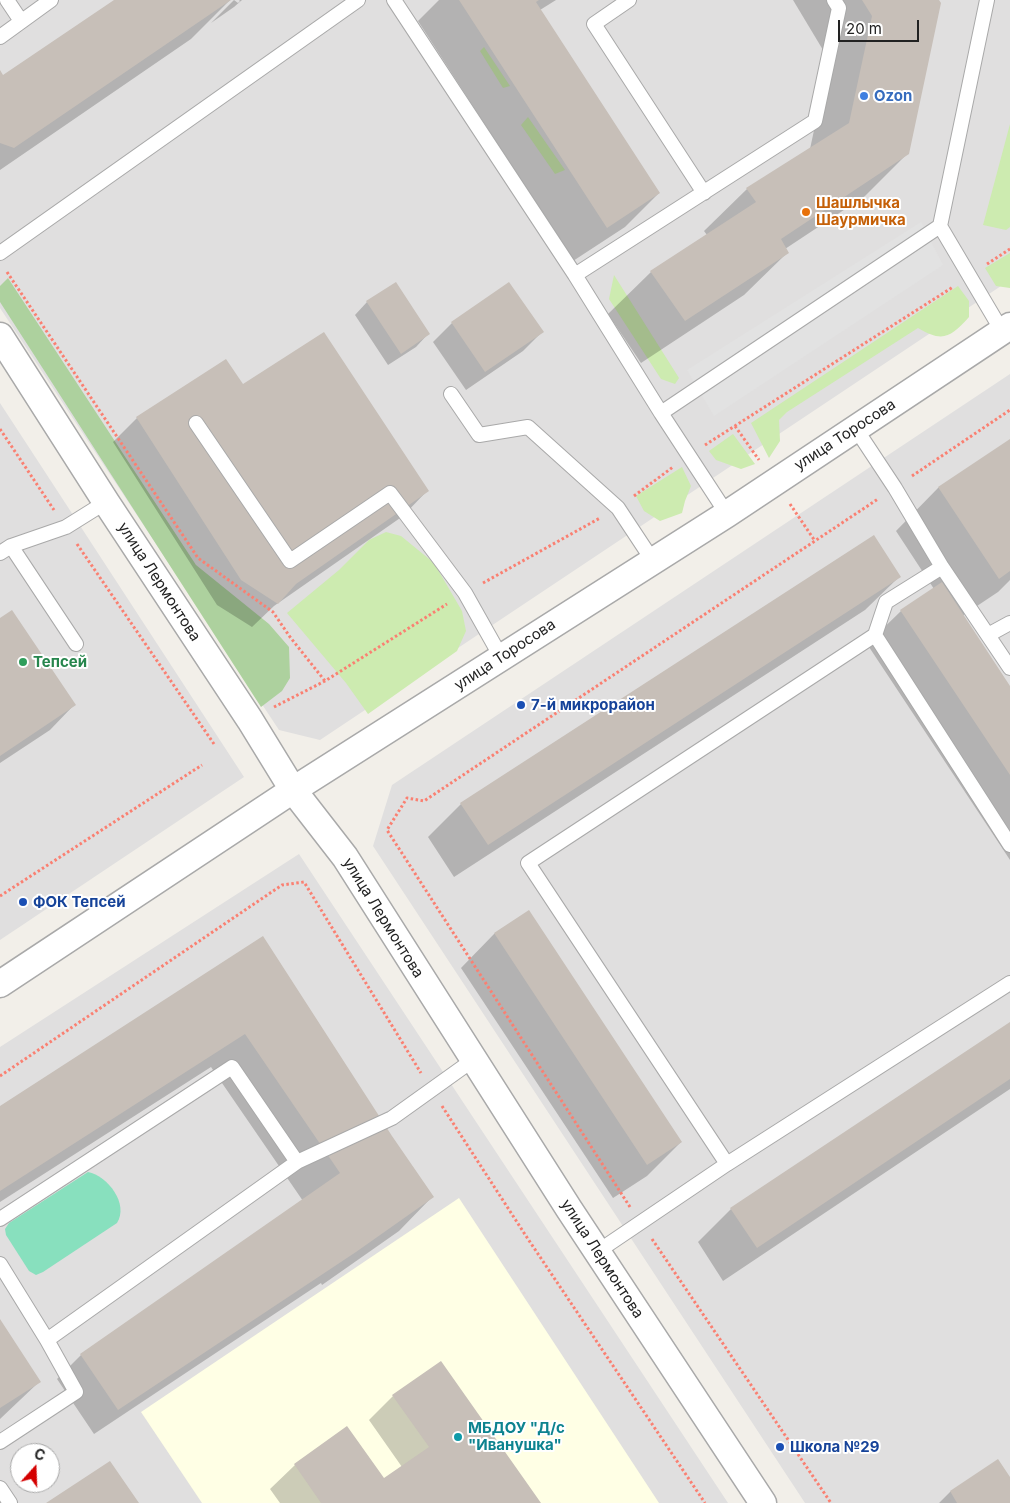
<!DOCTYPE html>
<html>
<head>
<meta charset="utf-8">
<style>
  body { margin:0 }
  #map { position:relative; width:1010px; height:1503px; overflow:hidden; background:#f2efe9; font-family:Inter,sans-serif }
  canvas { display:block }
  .north { position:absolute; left:10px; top:1443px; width:50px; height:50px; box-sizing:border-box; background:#fff; border:1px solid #a7a7a7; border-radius:50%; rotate:20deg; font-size:14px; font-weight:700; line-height:20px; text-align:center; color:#222 }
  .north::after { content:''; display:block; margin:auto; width:18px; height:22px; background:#d40000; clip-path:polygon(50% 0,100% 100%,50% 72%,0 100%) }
  .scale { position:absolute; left:838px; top:20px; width:81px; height:22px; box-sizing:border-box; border:2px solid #222; border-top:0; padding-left:6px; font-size:15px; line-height:18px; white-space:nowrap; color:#222; -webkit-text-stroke:4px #fff; paint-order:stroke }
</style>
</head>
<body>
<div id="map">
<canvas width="1010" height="1503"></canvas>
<div class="north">С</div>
<div class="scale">20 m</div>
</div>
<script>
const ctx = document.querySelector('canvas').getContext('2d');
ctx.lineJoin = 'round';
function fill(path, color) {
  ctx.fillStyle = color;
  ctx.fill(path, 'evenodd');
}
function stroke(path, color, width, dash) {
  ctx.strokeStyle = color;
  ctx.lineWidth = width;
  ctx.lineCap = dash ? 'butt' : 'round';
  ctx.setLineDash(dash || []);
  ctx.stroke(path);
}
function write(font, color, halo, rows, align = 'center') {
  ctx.font = font + ' Inter,sans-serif';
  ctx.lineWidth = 4;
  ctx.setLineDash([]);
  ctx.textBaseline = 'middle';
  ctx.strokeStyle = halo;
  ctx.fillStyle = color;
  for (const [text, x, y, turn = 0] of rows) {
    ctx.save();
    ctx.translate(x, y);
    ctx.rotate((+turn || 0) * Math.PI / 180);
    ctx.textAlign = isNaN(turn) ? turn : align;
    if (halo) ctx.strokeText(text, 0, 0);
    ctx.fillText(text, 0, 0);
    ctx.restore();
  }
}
fill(new Path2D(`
  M0 0H1010V280L320 740 279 730 0 308Z
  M1010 374V1503H805L373 846 392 785Z
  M0 403 244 777 0 940Z
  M299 854 728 1503H0V1047ZM20 1453H50V1483H20Z`), '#e0dfdf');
fill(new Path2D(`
  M459 1198 659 1503H202L141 1412Z`), '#ffffe5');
fill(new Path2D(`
  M484 47 510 86 503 88 480 51Z
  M528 117 565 170 555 174 521 125Z
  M1010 124V227L1006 230 983 225Z
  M1010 253V288L996 286 985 268Z
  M614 275 679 378 675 384 661 379 609 299Z
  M958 286 969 301V317C951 337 943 343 918 328L787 412 779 420 780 441 769 458 751 423Z
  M733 434 755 464 741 469 716 460 709 451Z
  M682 467 691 486 685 501 682 513 660 521 644 511 636 496Z
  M386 532 401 536 434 563 462 611 466 631 457 651 368 714 346 683 287 613 339 570 369 540Z`), '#cdebb0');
fill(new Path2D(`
  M8 278 196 565 269 624 289 647 290 678 282 691 261 707 0 302V286Z`), '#add19e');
fill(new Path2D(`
  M88 1172C108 1176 129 1204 117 1223L43 1272 36 1275 29 1271 6 1235 5 1229 9 1223Z`), '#88e0be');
fill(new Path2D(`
  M921 222 943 265 714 416 687 370Z`), '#e2e2e2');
fill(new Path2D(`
  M116 0H230L191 39 0 170V72L3 77Z
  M234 0 238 3 240 1 239 0H242L234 7 211 23Z
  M439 0H556L540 10 659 193 625 227 573 261 418 21Z
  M793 0H938L908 153 865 196 785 249 787 253 744 295 641 363 608 314 651 272 707 235 704 231 747 189 810 149 829 60Z
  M367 302 428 334 416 347 388 365 355 315Z
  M452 323 542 332 523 351 466 390 433 342Z
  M243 385 427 491 403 516 274 606 252 627 217 605 113 442 137 418Z
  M1010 441V580L998 592 962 616 1010 688V860L867 644 901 611 934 589 896 531 938 488Z
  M899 577 865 610 454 877 428 837 461 804Z
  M0 619 74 705 50 730 0 763Z
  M528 912 681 1142 647 1176 613 1198 461 968 494 934Z
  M263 938 390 1137 432 1197 399 1231 322 1285 321 1283 94 1434 57 1379 81 1355 303 1201 211 1067 0 1202V1107Z
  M1010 1023V1089L723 1281 698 1242 731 1209Z
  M0 1321 39 1382 0 1419Z
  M393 1396 540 1503H280L270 1489 295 1465 384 1480 402 1467 369 1420Z
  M998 1461 1010 1479V1503H939L950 1492Z`), '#0003');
fill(new Path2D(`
  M114 0H231L14 148 0 143V70L3 75Z
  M459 0H539L536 2 660 193 607 228Z
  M862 0H939L941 3 909 154 781 239 789 253 685 321 650 271 756 202 746 188 849 123 872 16Z
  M396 282 430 334 401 354 366 301Z
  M509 282 544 332 485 372 451 322Z
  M324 332 429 491 296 584 278 604 241 580 136 417 226 359 243 384Z
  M1010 439V571L999 579 938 487Z
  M874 535 901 577 488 845 460 803Z
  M942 582 1010 686V775L900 610Z
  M12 610 76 705 0 756V618Z
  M529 910 682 1142 647 1165 494 933Z
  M263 936 392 1136 434 1197 356 1252 118 1410 80 1354 340 1173 245 1034 0 1191V1106Z
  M1010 1022V1079L757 1248 730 1208Z
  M0 1319 41 1382 0 1408Z
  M441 1361 541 1503H321L294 1464 347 1426 384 1478 429 1447 392 1395Z
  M998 1459 1010 1477V1503H957L950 1491Z
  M110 1461 139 1503H46Z`), '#c7bfb8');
const lane = new Path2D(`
  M7 0 21 21
  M394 0 575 275 815 121 839 8 834 0
  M629 0 594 24 704 193
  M987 0 940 226 1002 331
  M0 37 51 0
  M0 253 358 0
  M575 275 661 413 940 226
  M451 394 479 435 528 427 618 508 653 561
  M661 413 727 514
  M196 423 290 561 390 493 465 593 501 657
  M856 429 895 488 942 567 1010 668
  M11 546 76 644
  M0 553 11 546 66 527 106 502
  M875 635 886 602 942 567
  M988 635 1010 623
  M727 1164 528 863 875 635 1010 845
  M0 1219 232 1067 297 1162
  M597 1252 727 1164 1010 983
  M0 1264 47 1340
  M0 1442 76 1392 47 1340 297 1162 392 1118 473 1060
  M0 1488 10 1503`);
const street = new Path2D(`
  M0 336 106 502 250 720 293 790 345 857 569 1209 763 1503
  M0 984 293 790 727 514 1010 326`);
stroke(lane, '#a9a9a9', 16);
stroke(street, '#a9a9a9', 29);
stroke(new Path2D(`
  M987 264 1010 249
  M7 272 198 558 273 612 290 637 325 681
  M735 426 759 460
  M0 429 54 510
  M705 445 953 287
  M912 476 1010 410
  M634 496 673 467
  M790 504 815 541
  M77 544 214 744
  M483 583 600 518
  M274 707 325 681 447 604
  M0 896 202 765
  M0 1076 282 885 304 882 421 1073
  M442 1106 526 1236 705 1503
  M630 1207 387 830 407 798 424 801 878 499
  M652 1239 831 1503`), '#fa8072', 3, [2.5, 2.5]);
stroke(lane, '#fff', 14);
stroke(street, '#fff', 26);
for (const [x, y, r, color] of [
  [864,96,5,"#3f7fe0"],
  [806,212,5,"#e8710a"],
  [23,662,5,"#2e9e5b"],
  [521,705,5,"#1a4fb4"],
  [23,902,5,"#1a4fb4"],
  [458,1437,5,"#0f9aa8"],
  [780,1447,5,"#1a4fb4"]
]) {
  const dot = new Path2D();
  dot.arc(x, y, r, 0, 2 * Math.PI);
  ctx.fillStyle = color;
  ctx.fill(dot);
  stroke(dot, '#fff', 2);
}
write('bold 15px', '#366cbe', '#fff', [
  ["Ozon",874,96]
], 'left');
write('bold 15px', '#c56008', '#fff', [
  ["Шашлычка",816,203],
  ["Шаурмичка",816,220]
], 'left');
write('15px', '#222', '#fff', [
  ["улица Торосова",845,435,-33],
  ["улица Лермонтова",159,582,57],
  ["улица Торосова",505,655,-33],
  ["улица Лермонтова",383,918,58],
  ["улица Лермонтова",602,1259,57]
]);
write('bold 15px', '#27864d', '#fff', [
  ["Тепсей",33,662]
], 'left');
write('bold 15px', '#164399', '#fff', [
  ["7-й микрорайон",531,705],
  ["ФОК Тепсей",33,902],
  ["Школа №29",790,1447]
], 'left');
write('bold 15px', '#0d838f', '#fff', [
  ["МБДОУ \"Д/с",468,1428],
  ["\"Иванушка\"",468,1445]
], 'left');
</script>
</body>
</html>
